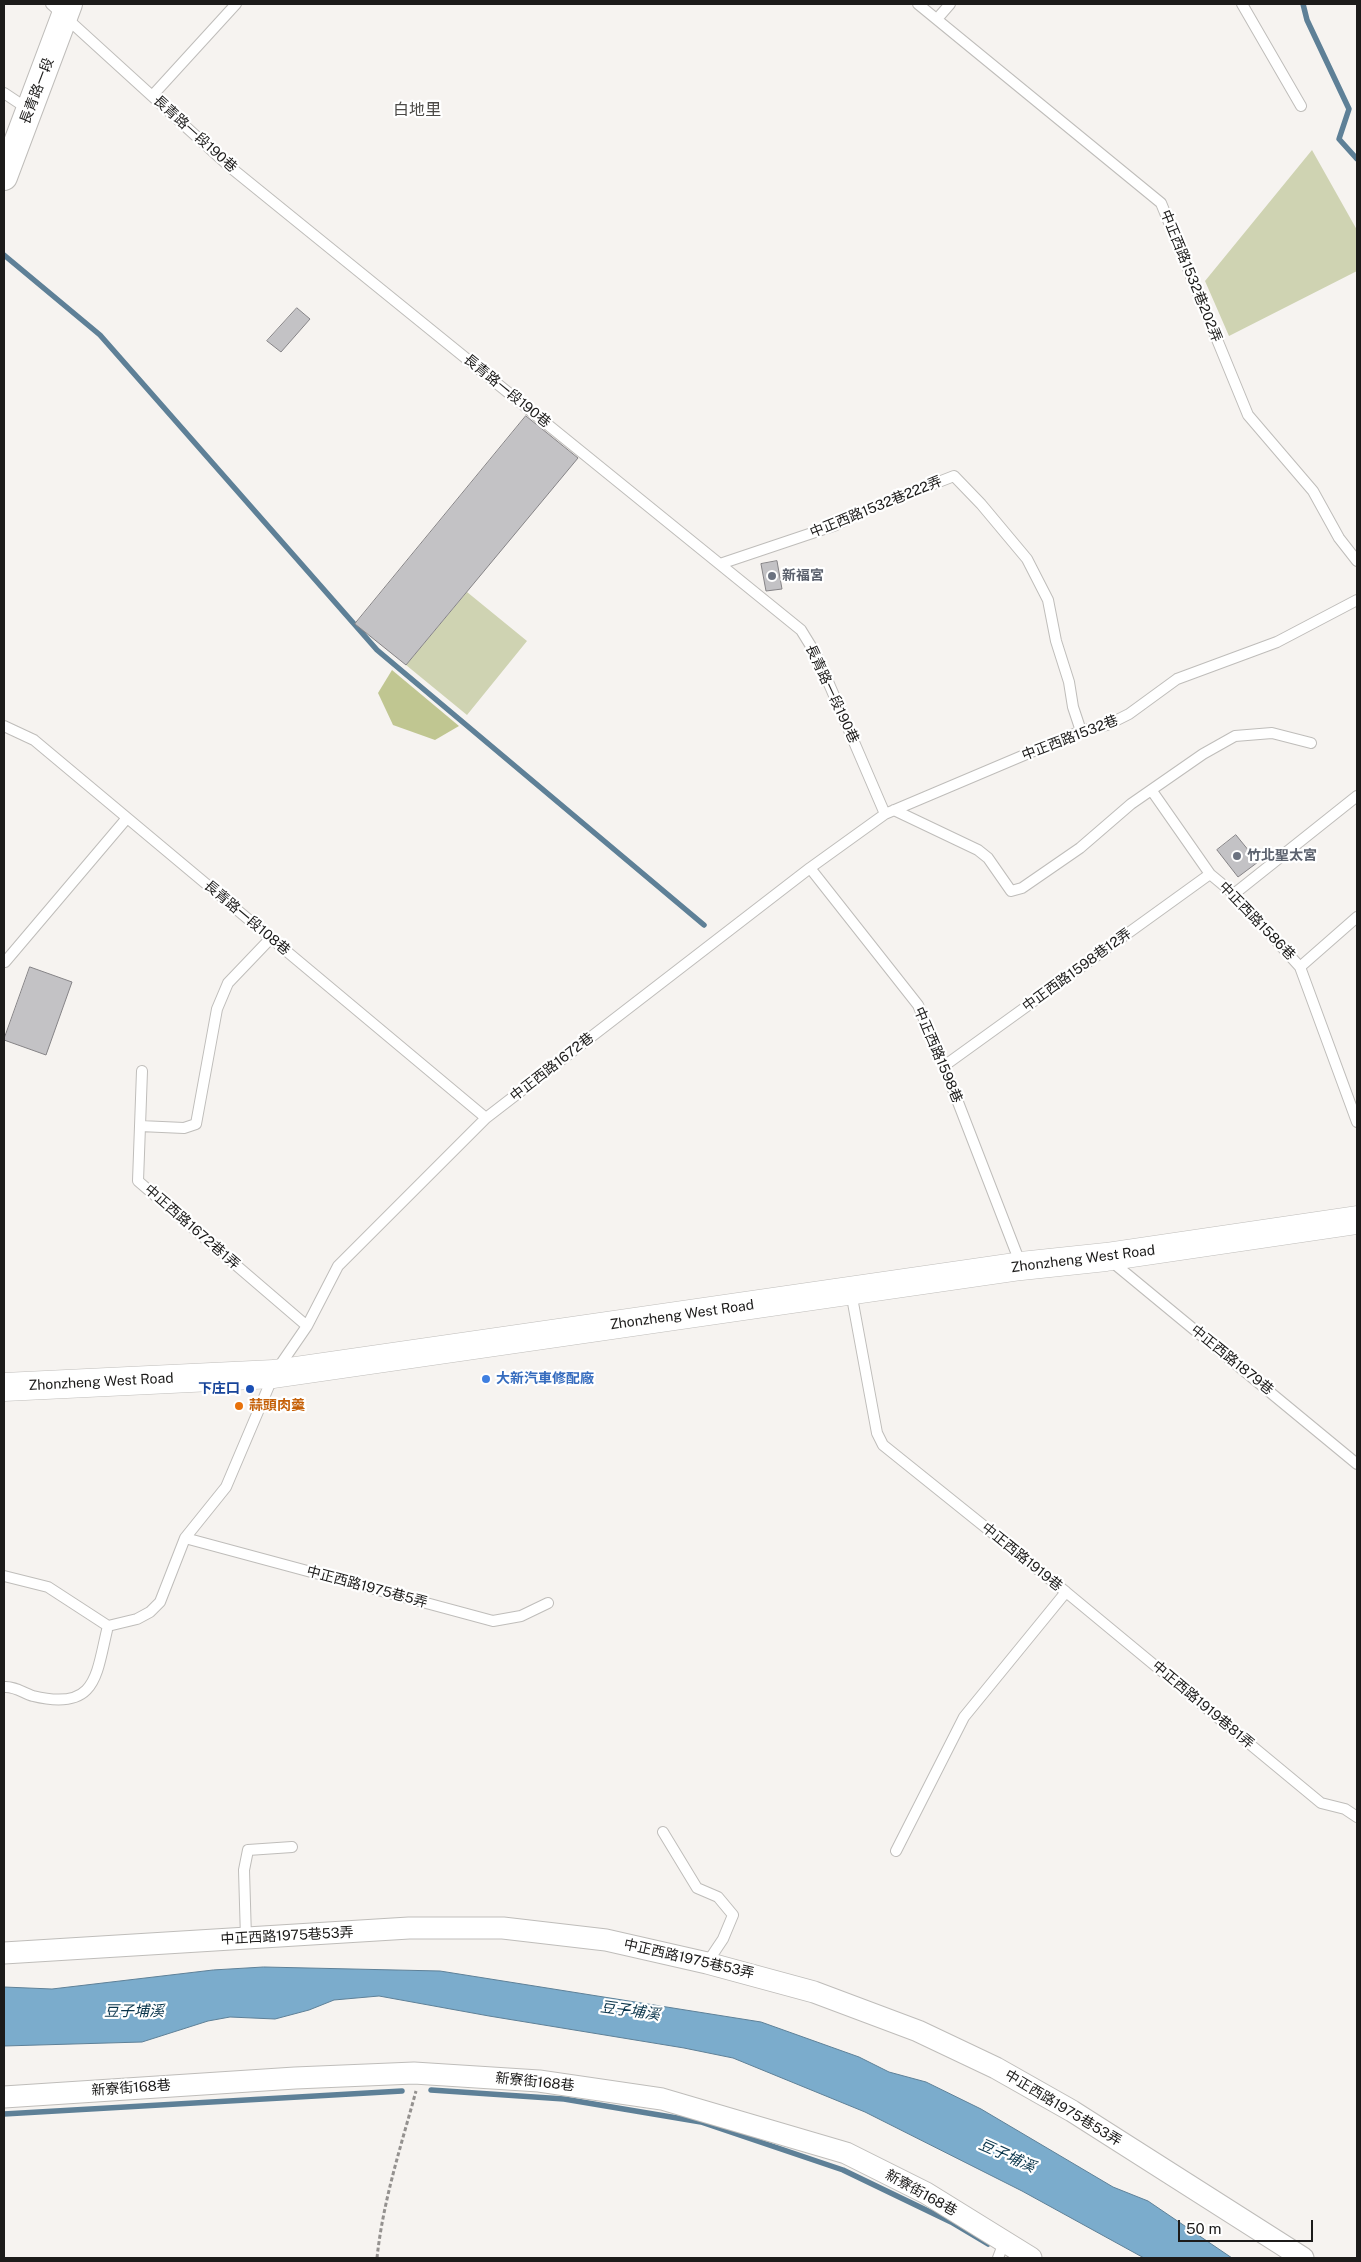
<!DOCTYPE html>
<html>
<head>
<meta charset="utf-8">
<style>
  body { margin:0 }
  #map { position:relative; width:1361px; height:2262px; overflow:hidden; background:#f6f3f0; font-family:"Public Sans",sans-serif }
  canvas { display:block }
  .frame { position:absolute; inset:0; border:5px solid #1c1b1a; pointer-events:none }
  .scale { position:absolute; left:1178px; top:2220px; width:135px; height:22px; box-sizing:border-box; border:2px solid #1c1b1a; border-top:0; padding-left:6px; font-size:15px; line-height:18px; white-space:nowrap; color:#1c1b1a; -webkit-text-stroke:4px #fff; paint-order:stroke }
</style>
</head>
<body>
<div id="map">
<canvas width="1361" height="2262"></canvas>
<div class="frame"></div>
<div class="scale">50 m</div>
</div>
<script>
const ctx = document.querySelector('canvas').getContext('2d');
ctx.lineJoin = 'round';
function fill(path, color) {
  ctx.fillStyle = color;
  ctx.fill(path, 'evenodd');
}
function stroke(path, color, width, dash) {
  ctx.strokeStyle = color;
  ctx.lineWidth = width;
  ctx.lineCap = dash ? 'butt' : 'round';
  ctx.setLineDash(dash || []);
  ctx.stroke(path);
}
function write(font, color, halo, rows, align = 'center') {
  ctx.font = font + ' "Public Sans","Noto Sans TC",sans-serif';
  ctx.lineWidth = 4.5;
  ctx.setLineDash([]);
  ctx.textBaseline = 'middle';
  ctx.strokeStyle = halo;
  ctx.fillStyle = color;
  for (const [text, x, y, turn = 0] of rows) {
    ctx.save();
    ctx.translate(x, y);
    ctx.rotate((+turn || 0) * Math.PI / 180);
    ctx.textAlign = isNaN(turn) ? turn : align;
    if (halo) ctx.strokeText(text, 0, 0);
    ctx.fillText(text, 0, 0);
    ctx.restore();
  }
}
fill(new Path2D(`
  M1312 150 1357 230V271L1229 336 1205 281Z
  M467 592 527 641 467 715 406 665Z`), '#cfd3b2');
fill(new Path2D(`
  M392 670 459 726 435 740 393 725 378 693Z`), '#c0c691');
const water = new Path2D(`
  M264 1967 440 1971 761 2022 859 2057 889 2072 926 2082 981 2109 1113 2187 1148 2201 1232 2258H1144L1022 2191 865 2112 733 2058 684 2048 489 2016 379 1996 334 2000 309 2010 275 2019 230 2017 208 2021 142 2042 4 2046V1987L52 1989 213 1970Z`);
fill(water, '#7baccc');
stroke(water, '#5e8097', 1);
stroke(new Path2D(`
  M1303 4 1307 20 1349 109 1339 139 1357 159
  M4 255 100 335 377 650 704 925
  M431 2090 564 2099 701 2122 843 2170 951 2222 988 2244
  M4 2114 402 2091`), '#5e8097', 5.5);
const building = new Path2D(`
  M297 308 310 319 281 352 267 341Z
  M526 416 578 458 406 665 355 624Z
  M777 561 782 589 766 591 761 564Z
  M1236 835 1258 862 1238 877 1217 850Z
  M30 967 72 982 46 1055 4 1040Z`);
fill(building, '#c3c2c5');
stroke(building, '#858386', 1);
const service = new Path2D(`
  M51 4 230 167 801 630 817 656 885 814
  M918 4 1161 203 1248 415 1313 491 1339 538 1357 561
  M1242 4 1301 106
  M937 19 950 4
  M4 93 28 109
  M152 96 236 4
  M720 564 836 525 859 513 954 476 981 504 1027 559 1048 600 1056 641 1069 682 1073 707 1081 731
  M4 726 34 740 486 1118
  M1152 791 1210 874 1234 894 1300 967 1357 1122
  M894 810 978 850 988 858 1011 891 1022 888 1080 848 1131 804 1203 754 1235 736 1272 733 1311 743
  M810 868 918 1005 944 1066 1021 1265
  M1234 894 1357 796
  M5 962 127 818
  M1300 967 1357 917
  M944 1066 1210 874
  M142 1071 138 1181 307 1326
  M140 1126 184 1128 196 1124 217 1009 228 983 271 938
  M1111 1261 1357 1464
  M851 1292 877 1433 883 1445 1066 1592 964 1717 896 1851
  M185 1538 493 1621 521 1616 548 1603
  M4 1576 48 1587 108 1626
  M1066 1592 1321 1803 1345 1809 1357 1817
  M108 1626 137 1619 150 1612 160 1602 185 1538 226 1487 274 1374 307 1326 338 1266 486 1118 810 868 885 814 1081 731 1107 725 1129 714 1177 679 1277 642 1357 600
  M4 1687C15 1686 23 1693 33 1696 98 1712 96 1674 108 1626
  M663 1832 697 1888 718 1897 733 1915 723 1939 707 1963
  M246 1938 244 1870 248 1850 292 1847
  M998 2258 1004 2242`);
const minor = new Path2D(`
  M4 1953 409 1928H503L606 1940 707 1963 814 1992 918 2031 996 2068 1072 2111 1303 2258
  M4 2097 295 2078 414 2073 539 2081 662 2099 846 2153 926 2193 1031 2258`);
const tertiary = new Path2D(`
  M4 177 69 4`);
const secondary = new Path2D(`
  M4 1387 274 1374 1021 1266 1106 1257 1357 1220`);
stroke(service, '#bfbdba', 12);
stroke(minor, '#bfbdba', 23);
stroke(tertiary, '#bfbdba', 28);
stroke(secondary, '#bfbdba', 29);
stroke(new Path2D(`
  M377 2258C383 2201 401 2146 416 2091`), '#94918f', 3, [4, 2.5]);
stroke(service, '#fff', 10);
stroke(minor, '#fff', 21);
stroke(tertiary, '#fff', 26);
stroke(secondary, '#fff', 28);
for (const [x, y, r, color] of [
  [772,576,5,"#6b7280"],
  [1237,856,5,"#6b7280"],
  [486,1379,5,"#3f7fe0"],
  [250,1389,5,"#1a4fb4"],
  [239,1406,5,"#e8710a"]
]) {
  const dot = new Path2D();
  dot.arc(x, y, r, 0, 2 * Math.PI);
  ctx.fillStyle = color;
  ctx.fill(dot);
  stroke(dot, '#fff', 2);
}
write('14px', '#1c1b1a', '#fff', [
  ["長青路一段",37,91,-69],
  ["長青路一段190巷",195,134,42],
  ["中正西路1532巷202弄",1191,276,68],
  ["長青路一段190巷",507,391,39],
  ["中正西路1532巷222弄",876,507,-22],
  ["長青路一段190巷",832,694,65],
  ["中正西路1532巷",1070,738,-21],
  ["長青路一段108巷",247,918,40],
  ["中正西路1586巷",1257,921,46],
  ["中正西路1598巷12弄",1077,970,-36],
  ["中正西路1598巷",938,1055,67],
  ["中正西路1672巷",552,1067,-38],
  ["中正西路1672巷1弄",192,1227,41],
  ["Zhonzheng West Road",1083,1259,-7],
  ["Zhonzheng West Road",682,1315,-8],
  ["中正西路1879巷",1232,1360,39],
  ["Zhonzheng West Road",101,1382,-3],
  ["中正西路1919巷",1022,1557,39],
  ["中正西路1975巷5弄",367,1587,15],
  ["中正西路1919巷81弄",1203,1705,40],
  ["中正西路1975巷53弄",287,1936,-3],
  ["中正西路1975巷53弄",689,1959,13],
  ["新寮街168巷",535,2082,6],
  ["新寮街168巷",131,2088,-4],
  ["中正西路1975巷53弄",1063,2108,31],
  ["新寮街168巷",921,2193,29]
]);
write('bold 14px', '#5b616d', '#fff', [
  ["新福宮",782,576],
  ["竹北聖太宮",1247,856]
], 'left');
write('bold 14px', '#366cbe', '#fff', [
  ["大新汽車修配廠",496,1379]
], 'left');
write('bold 14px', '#164399', '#fff', [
  ["下庄口",240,1389]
], 'right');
write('bold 14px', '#c56008', '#fff', [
  ["蒜頭肉羹",249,1406]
], 'left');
write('italic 15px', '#0a354b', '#fff', [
  ["豆子埔溪",134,2011],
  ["豆子埔溪",630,2011,8],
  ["豆子埔溪",1007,2156,24]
]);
write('16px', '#4b4946', '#fff', [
  ["白地里",417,110]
]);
</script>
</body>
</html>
